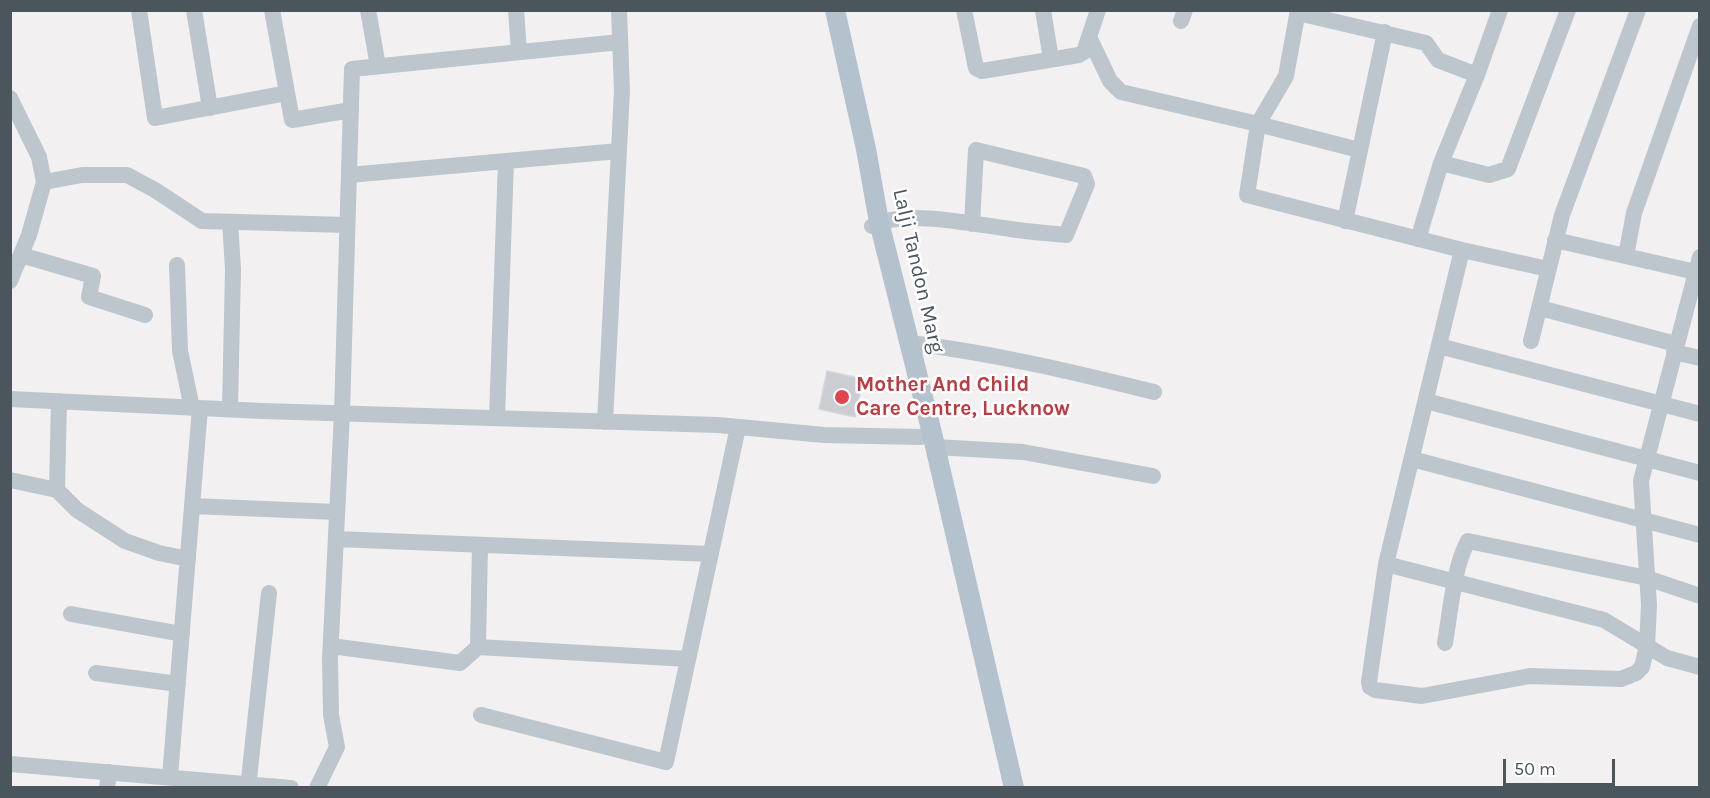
<!DOCTYPE html>
<html>
<head>
<meta charset="utf-8">
<style>
  body { margin:0 }
  #map { position:relative; width:1710px; height:798px; overflow:hidden; background:#f2f0f1; font-family:Karla,sans-serif }
  canvas { display:block }
  .frame { position:absolute; inset:0; border:12px solid #4a555c; pointer-events:none }
  .scale { position:absolute; left:1503px; top:759px; width:112px; height:27px; box-sizing:border-box; border:3px solid #4a555c; border-top:0; padding-left:8px; font-size:18px; line-height:21px; white-space:nowrap; color:#4a555c; -webkit-text-stroke:4px #fff; paint-order:stroke }
</style>
</head>
<body>
<div id="map">
<canvas width="1710" height="798"></canvas>
<div class="frame"></div>
<div class="scale">50 m</div>
</div>
<script>
const ctx = document.querySelector('canvas').getContext('2d');
ctx.lineJoin = 'round';
function fill(path, color) {
  ctx.fillStyle = color;
  ctx.fill(path, 'evenodd');
}
function stroke(path, color, width, dash) {
  ctx.strokeStyle = color;
  ctx.lineWidth = width;
  ctx.lineCap = dash ? 'butt' : 'round';
  ctx.setLineDash(dash || []);
  ctx.stroke(path);
}
function write(font, color, halo, rows, align = 'center') {
  ctx.font = font + ' Karla,sans-serif';
  ctx.lineWidth = 5;
  ctx.setLineDash([]);
  ctx.textBaseline = 'middle';
  ctx.strokeStyle = halo;
  ctx.fillStyle = color;
  for (const [text, x, y, turn = 0] of rows) {
    ctx.save();
    ctx.translate(x, y);
    ctx.rotate((+turn || 0) * Math.PI / 180);
    ctx.textAlign = isNaN(turn) ? turn : align;
    if (halo) ctx.strokeText(text, 0, 0);
    ctx.fillText(text, 0, 0);
    ctx.restore();
  }
}
const building = new Path2D(`
  M827 371 863 379 855 417 819 409Z`);
fill(building, '#cbcdd2');
stroke(building, '#d5d7db', 1.5);
stroke(new Path2D(`
  M139 10 155 118 287 93
  M194 10 210 108
  M272 10 292 120 351 110
  M368 10 378 66
  M516 10 519 52
  M964 10 976 68 982 71 1079 55 1084 52 1098 10
  M1043 10 1051 59
  M1298 10 1286 76 1258 124 1247 195 1462 250 1548 269
  M1298 13 1426 43 1438 60 1477 75
  M1181 21 1185 10
  M1090 39 1110 81 1121 92 1258 124 1359 150
  M10 98 39 157 44 182 29 235 10 281
  M1441 163 1489 175 1508 169 1568 10
  M349 175 619 151
  M44 182 82 175H127L155 190 202 221 347 225
  M1345 221 1385 32
  M872 226C905 209 973 224 1010 229 1029 232 1047 233 1066 235L1087 184 1084 176 976 150 972 224
  M1418 239 1441 163 1477 75 1500 10
  M1555 240 1700 273
  M1462 250 1386 564 1369 682 1370 687 1375 690 1422 696 1530 676 1621 679 1636 673 1642 667 1647 646 1649 605 1641 481 1700 257
  M21 255 93 276 89 297 145 315
  M1626 256 1634 213 1700 26
  M177 265 180 351 192 408
  M1540 308 1676 344
  M1531 341 1562 215 1638 10
  M910 343C993 353 1073 372 1154 392
  M1439 346 1700 414
  M1674 352 1700 358
  M10 399 263 411 718 425 824 435 921 437 932 433
  M1426 401 1700 473
  M230 409 233 269 230 222
  M497 418 506 161
  M605 422 622 91 619 10
  M935 447 1023 452 1153 476
  M1412 459 1700 535
  M10 480 57 490 77 510 125 541 159 553 188 559
  M57 490 59 401
  M192 506 337 512
  M336 539 711 554
  M1386 564 1604 620 1667 658 1700 667
  M71 614 182 634
  M1445 643C1450 614 1454 565 1468 541L1647 578 1700 596
  M331 646 460 663 478 647 480 545
  M478 647 688 659
  M96 673 178 684
  M481 715 666 762 738 427
  M10 764 291 788
  M170 777 200 408
  M107 788 109 772
  M248 788 269 593
  M317 788 337 747 331 715 330 659 342 413 352 69 620 42`), '#bdc6cc', 16);
stroke(new Path2D(`
  M835 10 866 149 879 222 932 433 1014 788`), '#b3c2cc', 20);
for (const [x, y, r, color] of [
  [842,397,8,"#e0444e"]
]) {
  const dot = new Path2D();
  dot.arc(x, y, r, 0, 2 * Math.PI);
  ctx.fillStyle = color;
  ctx.fill(dot);
  stroke(dot, '#fff', 2);
}
write('21px', '#4a555c', '#fff', [
  ["Lalji Tandon Marg",918,271,77]
]);
write('bold 21px', '#be3a42', '#fff', [
  ["Mother And Child",856,385],
  ["Care Centre, Lucknow",856,409]
], 'left');
</script>
</body>
</html>
